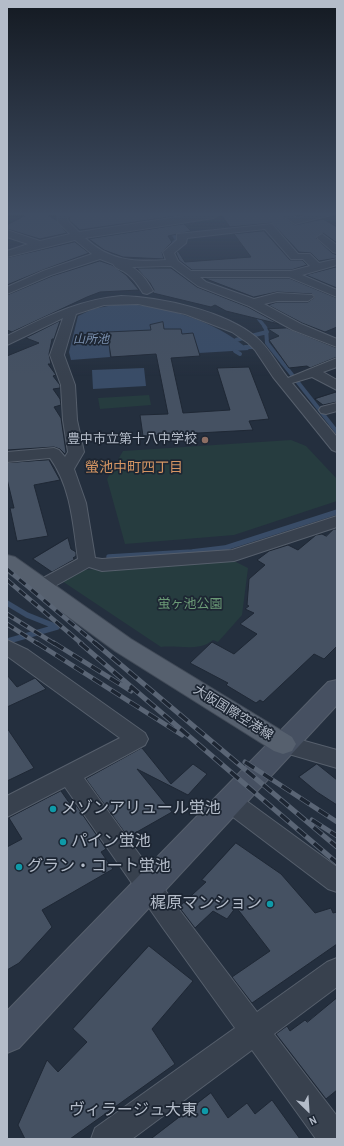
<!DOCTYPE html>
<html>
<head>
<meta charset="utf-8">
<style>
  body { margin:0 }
  #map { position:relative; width:344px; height:1146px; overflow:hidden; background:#242f3e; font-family:"Archivo Narrow",sans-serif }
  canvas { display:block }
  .frame { position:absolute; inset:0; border:8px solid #b4bcc9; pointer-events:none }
  .north { position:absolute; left:288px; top:1090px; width:40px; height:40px; -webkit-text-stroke:3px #1d2633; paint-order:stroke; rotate:155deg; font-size:11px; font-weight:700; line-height:16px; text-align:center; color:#b4bcc9 }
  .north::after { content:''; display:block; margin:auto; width:14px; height:18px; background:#b4bcc9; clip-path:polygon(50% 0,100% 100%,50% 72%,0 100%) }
</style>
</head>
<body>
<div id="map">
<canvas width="344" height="1146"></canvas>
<div class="frame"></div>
<div class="north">N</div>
</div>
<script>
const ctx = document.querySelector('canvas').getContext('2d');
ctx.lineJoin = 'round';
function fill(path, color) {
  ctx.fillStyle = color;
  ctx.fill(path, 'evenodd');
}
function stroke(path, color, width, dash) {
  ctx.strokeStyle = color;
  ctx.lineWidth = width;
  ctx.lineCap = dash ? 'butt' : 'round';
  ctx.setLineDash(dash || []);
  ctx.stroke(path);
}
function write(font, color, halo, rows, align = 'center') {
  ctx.font = font + ' "Archivo Narrow","Noto Sans JP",sans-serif';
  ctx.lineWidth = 3.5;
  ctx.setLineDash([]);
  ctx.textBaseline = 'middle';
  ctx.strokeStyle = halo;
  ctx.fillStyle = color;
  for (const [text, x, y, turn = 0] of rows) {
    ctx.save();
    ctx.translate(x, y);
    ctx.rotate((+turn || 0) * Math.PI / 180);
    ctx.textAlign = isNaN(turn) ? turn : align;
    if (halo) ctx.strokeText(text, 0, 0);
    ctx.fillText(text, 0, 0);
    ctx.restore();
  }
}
fill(new Path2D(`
  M149 395 151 405 100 409 98 398Z
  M291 440 306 446 337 479V501L234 535 125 544 107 479 123 451Z
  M234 561 248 568 242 615 218 642 213 640C199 652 178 645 161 647L62 581 81 570Z`), '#263c3f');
fill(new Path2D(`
  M118 304C161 304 217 321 249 350L199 353 193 334H182L181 329 108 332 110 357 71 360 69 352 78 316 93 309Z
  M144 368 146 386 93 389 92 370Z`), '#394c67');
stroke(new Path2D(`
  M165 223 177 240 161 252 166 261
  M259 279 277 277
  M254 313 265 327`), '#394c67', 3.5);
stroke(new Path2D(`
  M264 326 266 329 267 343 337 432
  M251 336 267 332
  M236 340 243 338
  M245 347H253
  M235 351 240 354`), '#394c67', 4);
stroke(new Path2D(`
  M109 557 192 552 225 548 337 512
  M7 603 27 615 57 627
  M8 641 57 627`), '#394c67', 5.5);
const building = new Path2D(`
  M27 215H47L56 220 67 233 40 239 7 229V225Z
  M73 215H176V216L80 230 69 220V219Z
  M222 215H280L295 225 323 219 337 227V243L323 233 316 238 332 253 337 255V258L319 261 311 253 299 252 272 223 230 227Z
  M184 224 191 231 168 236 172 242 162 252 164 259 123 257 104 250 89 239Z
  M264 231 290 260H302L307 265 291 270H192L179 260 176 253 178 251 185 262 251 257 234 234Z
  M75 242 89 253 43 270 7 285V258Z
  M100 261 112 265 126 275 139 290 100 292 87 297 12 332 7 330V295L52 276Z
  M337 267V288L306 275Z
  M137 268H171L197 287 248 307 279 324 226 311 215 305 211 307 153 293 154 290 150 283Z
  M204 278H289L337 298V327L325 332 302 323 268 305 277 302H308L315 297 312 294 277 292 254 297Z
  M60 321 54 339H52L49 354 51 364H48L56 375 53 376 60 385V388L53 389 60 399 61 405 54 407 61 418 66 452 65 454 60 449 54 447 7 450V356L39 343 26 338Z
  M163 322 164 329H181L182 334 193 333 200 356 171 358 183 413 230 410 217 368 249 367 269 419 249 421 253 430 143 436 140 415 168 414 156 354 111 357 107 332 151 330 150 325Z
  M287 328 337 348V357L310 368 307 366 289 368 269 340 279 336 268 329Z
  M337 392V402L323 405 315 399Z
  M49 460 60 480 34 485 48 536 17 541 10 508H14L7 479V463Z
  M334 529H337V646L324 659 314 654 263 702 260 700 256 703 226 685 228 683 190 663 212 642 234 654 257 634 240 624 254 613 245 609 249 606 247 605 249 579 265 565 257 560 269 551 288 545 298 550 316 535 322 534 326 536Z
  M68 538 71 549 76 552V556L73 558 75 559 52 572 33 559Z
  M7 675 17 687 35 678 46 689 7 707Z
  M7 728 34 768 7 781Z
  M142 748 171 784 193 764 207 774 188 795 137 769 172 812 128 837 86 779Z
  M317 764 337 780V805L317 792 299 777Z
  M61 791 75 811 76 805 106 849 101 852 113 869 42 910 52 927 19 963 7 970V847L22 839 9 818Z
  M236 843 281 874 315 913 331 908 333 913 337 912V944L252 1003 232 977 270 951 236 907 227 919 213 911 195 928 179 907 206 882 202 880Z
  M149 946 193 981 152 1029 175 1064 70 1139H25L18 1125 47 1060 58 1072 87 1042 73 1029Z
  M337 998V1090L326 1099 276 1034 287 1026 290 1031 305 1020 307 1022Z
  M211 1093 228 1118 247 1103 255 1114 272 1100 300 1139H151Z`);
fill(building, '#455162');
stroke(building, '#1f2835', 1);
const street = new Path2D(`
  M57 215H71L67 218 68 221 79 232 190 215H219L214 218 85 238C110 261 133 262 166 260L163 252 177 240V234L272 224 298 254H310L319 263 337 259V265L302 275 337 290V297L289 277H200L206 282 254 299 277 293 312 295 314 297 308 301H277L264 304 301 324 337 339V347L293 330 249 306 198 286 171 266 132 267C142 273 147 281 153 291L147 294 143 293C137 284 133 277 123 271 119 269 115 268 113 264L100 259 51 275 7 294V287L43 271 92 254 75 240 7 257V251L28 244 7 237V230L40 241 70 234 58 222ZM265 229 291 259H303L310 266 291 271H191L178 261 174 253 186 243 187 238Z
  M281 215H293L297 218 309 215H332L295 224Z
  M322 234 337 245V253L333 252 318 239 317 237Z
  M121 296C161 297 225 311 256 337 269 348 277 364 288 378L337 358V367L323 372 337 380V390L312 377 292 383 337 437V452L332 450 273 377 255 350 248 343 232 332 185 314 138 304 104 305 76 314 64 355 75 385 77 420 84 452 74 469 86 503 95 558 102 559 232 550 337 516V527L234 561 102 571 89 567 46 591 40 593 34 591 31 587 34 583 78 559C73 524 71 487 50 458L7 462V452L54 448 59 450 65 457 68 452 63 420 61 385 50 355 63 318 7 345V336C46 317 77 300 121 296Z
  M337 403V411L326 414 321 413 319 410 321 407Z
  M7 640 28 650 145 733 148 739 145 745 84 778 181 912 257 1012 327 962 337 958V987L274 1034 337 1116V1139H316L252 1050 132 1139H91L95 1128 235 1028 163 928 65 787 7 817V796L120 738 7 656Z
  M283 735 337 750V768L275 750 272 744 275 738Z
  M229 791 237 794 337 867V892L328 889 221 808 217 801 221 794Z`);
const secondary = new Path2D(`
  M337 680V705L19 1048 7 1053V1011L328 682Z`);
const primary = new Path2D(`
  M7 555 15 557 131 639 292 737 296 744 292 751 283 754 274 751 115 651 7 572Z`);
stroke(street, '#565f6c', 2);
stroke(secondary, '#565f6c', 2);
stroke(primary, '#414a57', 2);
fill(street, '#38414e');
fill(secondary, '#465061');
fill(primary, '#56606e');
const railFar1 = new Path2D(`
  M7 569 96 644
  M7 580 82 644
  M7 614 55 644
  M7 624 38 644`);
const rail = new Path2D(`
  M37 643 182 735
  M54 643 131 691
  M80 643 337 863
  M95 643 337 847
  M245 762 337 822
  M312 820 337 836`);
stroke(railFar1, '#5a6575', 4.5);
stroke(rail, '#5a6575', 5);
stroke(railFar1, '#1d2633', 3, [8]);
stroke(rail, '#1d2633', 3.5, [11]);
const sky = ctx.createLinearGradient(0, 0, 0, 376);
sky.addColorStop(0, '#141a22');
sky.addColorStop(0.57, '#3f4d63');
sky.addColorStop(1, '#3f4d6300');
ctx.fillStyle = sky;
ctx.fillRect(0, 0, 344, 376);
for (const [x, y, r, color] of [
  [205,440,4,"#8d6e63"],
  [53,809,4,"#0f9aa8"],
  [63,842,4,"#0f9aa8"],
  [19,867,4,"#0f9aa8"],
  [270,904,4,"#0f9aa8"],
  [205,1111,4,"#0f9aa8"]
]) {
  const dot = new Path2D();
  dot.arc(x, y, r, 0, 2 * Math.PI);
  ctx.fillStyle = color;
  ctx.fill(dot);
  stroke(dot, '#1d2633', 1.5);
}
write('italic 12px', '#7c92b1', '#1d2633', [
  ["山所池",91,340]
]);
write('13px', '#b4bcc9', '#1d2633', [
  ["豊中市立第十八中学校",197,440]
], 'right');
write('13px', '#6b9a76', '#1d2633', [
  ["蛍ヶ池公園",190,605]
]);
write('13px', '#b4bcc9', '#1d2633', [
  ["大阪国際空港線",233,713,32]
]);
write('14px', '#d59563', '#1d2633', [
  ["螢池中町四丁目",134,468]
]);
write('16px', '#b4bcc9', '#1d2633', [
  ["メゾンアリュール蛍池",61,809],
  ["パイン蛍池",71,842],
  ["グラン・コート蛍池",27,867],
  ["梶原マンション",262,904,"right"],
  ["ヴィラージュ大東",197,1111,"right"]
], 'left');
</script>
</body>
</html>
